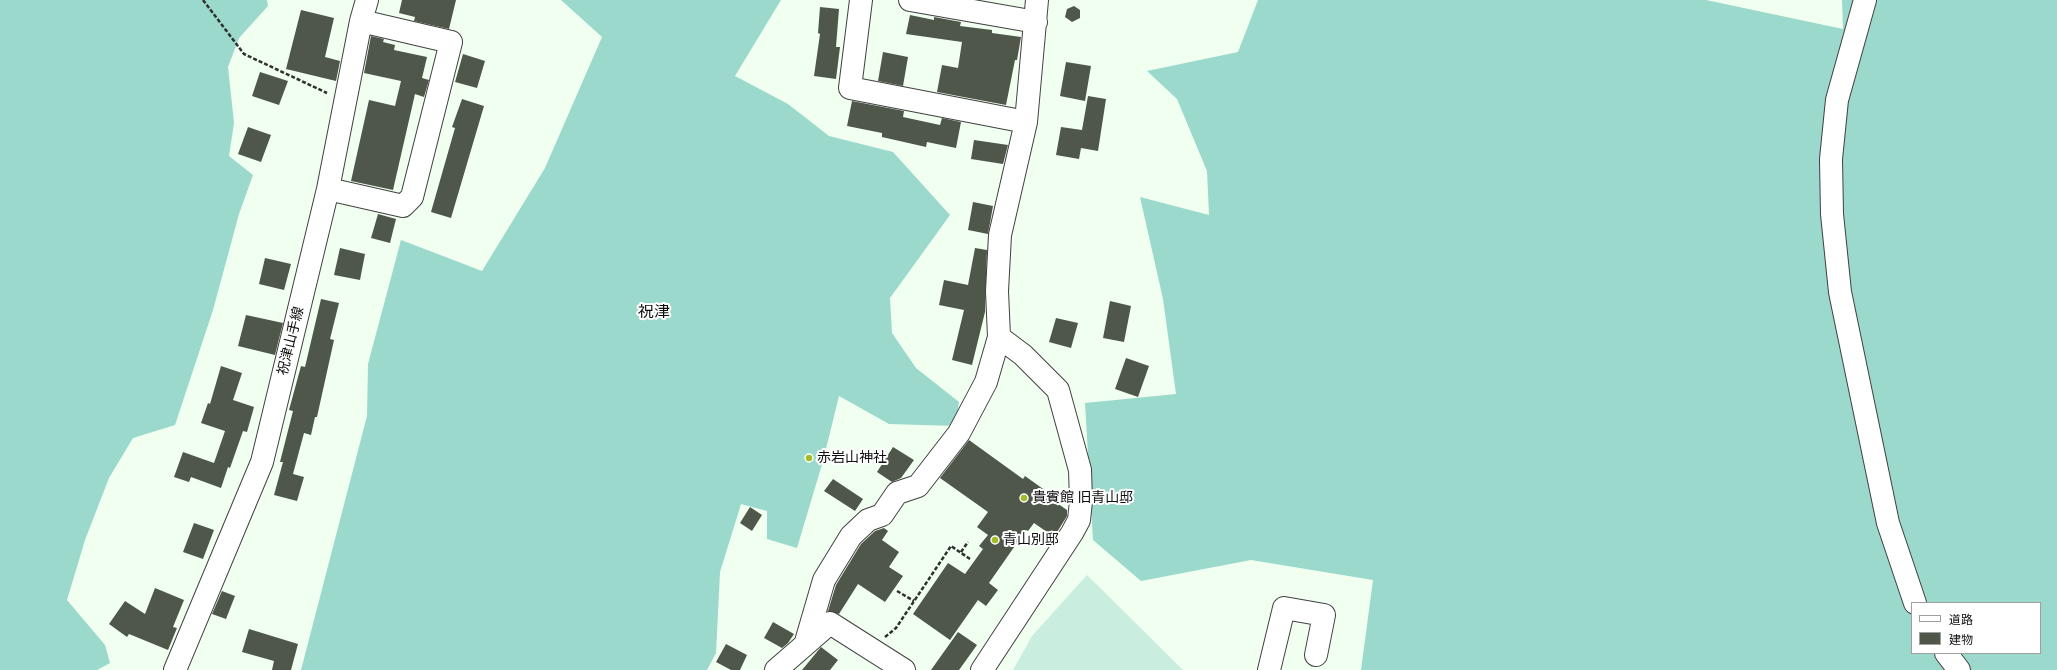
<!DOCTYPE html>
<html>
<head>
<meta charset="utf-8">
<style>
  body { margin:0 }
  #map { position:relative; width:2057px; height:670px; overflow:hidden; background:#f0fff0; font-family:"IBM Plex Serif","Noto Sans JP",serif }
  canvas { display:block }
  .legend { position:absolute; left:1911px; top:602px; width:130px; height:52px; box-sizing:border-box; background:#fff; border:1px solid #9f9f9f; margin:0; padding:5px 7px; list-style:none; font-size:12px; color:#0e0e0e }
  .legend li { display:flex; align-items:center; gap:8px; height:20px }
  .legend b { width:20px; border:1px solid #9f9f9f }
</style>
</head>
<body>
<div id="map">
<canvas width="2057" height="670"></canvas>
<ul class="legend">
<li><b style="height:5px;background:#fff"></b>道路</li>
<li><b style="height:11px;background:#4f574b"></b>建物</li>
</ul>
</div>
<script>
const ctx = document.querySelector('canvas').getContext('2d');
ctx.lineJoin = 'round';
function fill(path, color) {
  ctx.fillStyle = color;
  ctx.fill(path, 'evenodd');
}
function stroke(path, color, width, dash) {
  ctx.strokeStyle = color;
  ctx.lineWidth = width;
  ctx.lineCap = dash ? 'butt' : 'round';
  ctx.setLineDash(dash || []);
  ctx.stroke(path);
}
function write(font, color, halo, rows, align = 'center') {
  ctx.font = font + ' "IBM Plex Serif","Noto Sans JP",serif';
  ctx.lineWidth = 4;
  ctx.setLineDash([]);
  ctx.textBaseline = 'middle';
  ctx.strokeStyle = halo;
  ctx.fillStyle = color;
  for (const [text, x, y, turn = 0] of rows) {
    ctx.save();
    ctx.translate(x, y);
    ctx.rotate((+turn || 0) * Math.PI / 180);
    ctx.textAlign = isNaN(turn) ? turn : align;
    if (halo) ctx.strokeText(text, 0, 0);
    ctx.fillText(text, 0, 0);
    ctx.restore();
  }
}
fill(new Path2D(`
  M0 0H267L268 6 239 38 228 67 234 123 229 156 253 175 239 214 213 310 175 425 133 438 109 478 85 540 67 600 105 645 110 663 97 670H0Z
  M561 0H781L735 76 788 104 829 136 893 152 950 215 890 298 892 333 916 368 959 402 956 426 889 424 839 396 823 461 797 548 767 539V511L741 504 720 572 716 653 707 670H301L367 416 368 364 401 240 482 271 545 168 602 37Z
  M1258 0H1706L1843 29 1842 0H2057V670H1361L1373 580 1251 560 1141 581 1093 540 1085 403 1176 394 1163 299 1140 197 1209 215 1207 171 1177 99 1147 71 1238 52ZM1912 603H2040V653H1912Z`), '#9ad9cb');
fill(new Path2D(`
  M1087 575 1183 670H1013L1032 636Z`), '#c9edde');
fill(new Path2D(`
  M402 0H456L449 29 414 21 415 17 399 13Z
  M1074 6 1080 10V18L1072 22 1065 17 1067 9Z
  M820 7 839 9 836 47H840L836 79 814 76 820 34 818 33Z
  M301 10 334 18 325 57 340 61 336 81 286 69Z
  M910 15 934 20V17L961 22 960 26 992 30V33L1021 37 1017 60H1015L1006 105 937 92 942 65 958 68 962 42 906 34Z
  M371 36 384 39 383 42 395 45 394 50 427 57 422 78 429 80 424 97 415 94 393 190 351 181 369 100 395 106 401 81 364 73Z
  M883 52 908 57 903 86 878 81Z
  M463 54 485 61 477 88 455 82Z
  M1066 62 1091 66 1085 101 1060 96Z
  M260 72 288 81 279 105 252 96Z
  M1088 96 1106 99 1098 151 1081 148 1079 159 1056 155 1061 127 1082 130Z
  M462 99 484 106 451 218 431 212 455 128 452 127Z
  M852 101 904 111 903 117 940 125 942 118 961 122 956 148 927 142 926 147 882 137V133L847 126Z
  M248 127 271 135 261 162 238 154Z
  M974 140 1008 145 1003 164 971 159Z
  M973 202 993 206 988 234 968 230Z
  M378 214 396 219 390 243 371 238Z
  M340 248 365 254 360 280 334 275Z
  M975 248 987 250 985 312 972 365 952 360 964 310 939 305 944 280 968 285Z
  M265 258 291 264 284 290 259 284Z
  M321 299 339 303 330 339 334 340 317 417H315L311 435 304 433 293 474 304 477 297 501 274 495 283 462H280L293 411 289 410 301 366 305 367Z
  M1110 301 1131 306 1124 342 1103 338Z
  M246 315 283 323 275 355 238 346Z
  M1056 318 1078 323 1071 348 1049 342Z
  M1126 358 1149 366 1138 397 1115 389Z
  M221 366 242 373 233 400 254 407 247 432 243 431 230 468 228 467 221 488 191 477 189 482 174 477 183 452 214 463 225 431 201 423 208 403 210 404Z
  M969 440 1023 479 1025 476 1053 496 1051 499 1067 510V516L1054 537 1034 523 1028 531 1026 530 989 583 998 590 986 606 978 600 950 640 913 614 948 563 965 574 983 549 979 546 988 535 977 527 988 512 940 478Z
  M893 447 914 460 901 478 892 482 877 472Z
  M833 479 863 499 855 511 824 491Z
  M750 507 762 515 752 531 740 523Z
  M194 523 214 530 203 559 183 552Z
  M884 528 888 531 882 540 899 552 889 567 903 576 885 602 858 584 839 614 828 611 836 585 861 544 875 531Z
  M155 588 184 600 173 627 177 628 168 650 129 634 127 637 109 624 125 601 145 614Z
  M222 591 235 596 226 619 212 614Z
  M773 622 794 634 788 643 782 648 764 638Z
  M249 629 298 644 291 670H272L274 661 242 652Z
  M958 632 977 645 959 670H931Z
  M726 644 747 655 740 670H731L716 662Z
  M821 647 838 660 830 670H802Z`), '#4f574b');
const minor = new Path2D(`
  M861 0 850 88 1026 122
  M910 0 1036 22
  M1865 0 1837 100 1831 159 1832 214 1840 292 1888 523 1915 603
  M328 189 403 206 412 197 451 42 361 21
  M805 645 824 580 851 536 868 520 882 515 897 493 918 486 959 433 986 382 999 337
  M1946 653 1959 670
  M175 670 262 462 328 189 361 21 367 0
  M776 670 830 623 904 670
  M982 670 1072 533 1079 520 1081 501 1080 470 1058 390 1023 355 999 337 997 291 1000 235 1026 122 1037 0
  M1269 670 1284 608 1324 615 1316 655`);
stroke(minor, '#414141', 24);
stroke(new Path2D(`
  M203 0 244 54 327 93
  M961 552 968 542
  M897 591 914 601
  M885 637 896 628 951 546 970 559`), '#303030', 2.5, [4, 2]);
stroke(minor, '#fff', 22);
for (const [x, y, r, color] of [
  [809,458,4,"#a1bb29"],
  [1024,498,4,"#a1bb29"],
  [995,540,4,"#a1bb29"]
]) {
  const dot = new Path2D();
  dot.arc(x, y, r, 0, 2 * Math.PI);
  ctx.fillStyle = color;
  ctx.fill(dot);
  stroke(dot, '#fff', 1.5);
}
write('14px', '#0e0e0e', '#fff', [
  ["祝津山手線",291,341,-76]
]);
write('14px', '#0e0e0e', '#fff', [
  ["赤岩山神社",817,458],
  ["貴賓館 旧青山邸",1032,498],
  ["青山別邸",1003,540]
], 'left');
write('16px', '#0e0e0e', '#fff', [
  ["祝津",654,312]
]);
</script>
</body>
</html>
